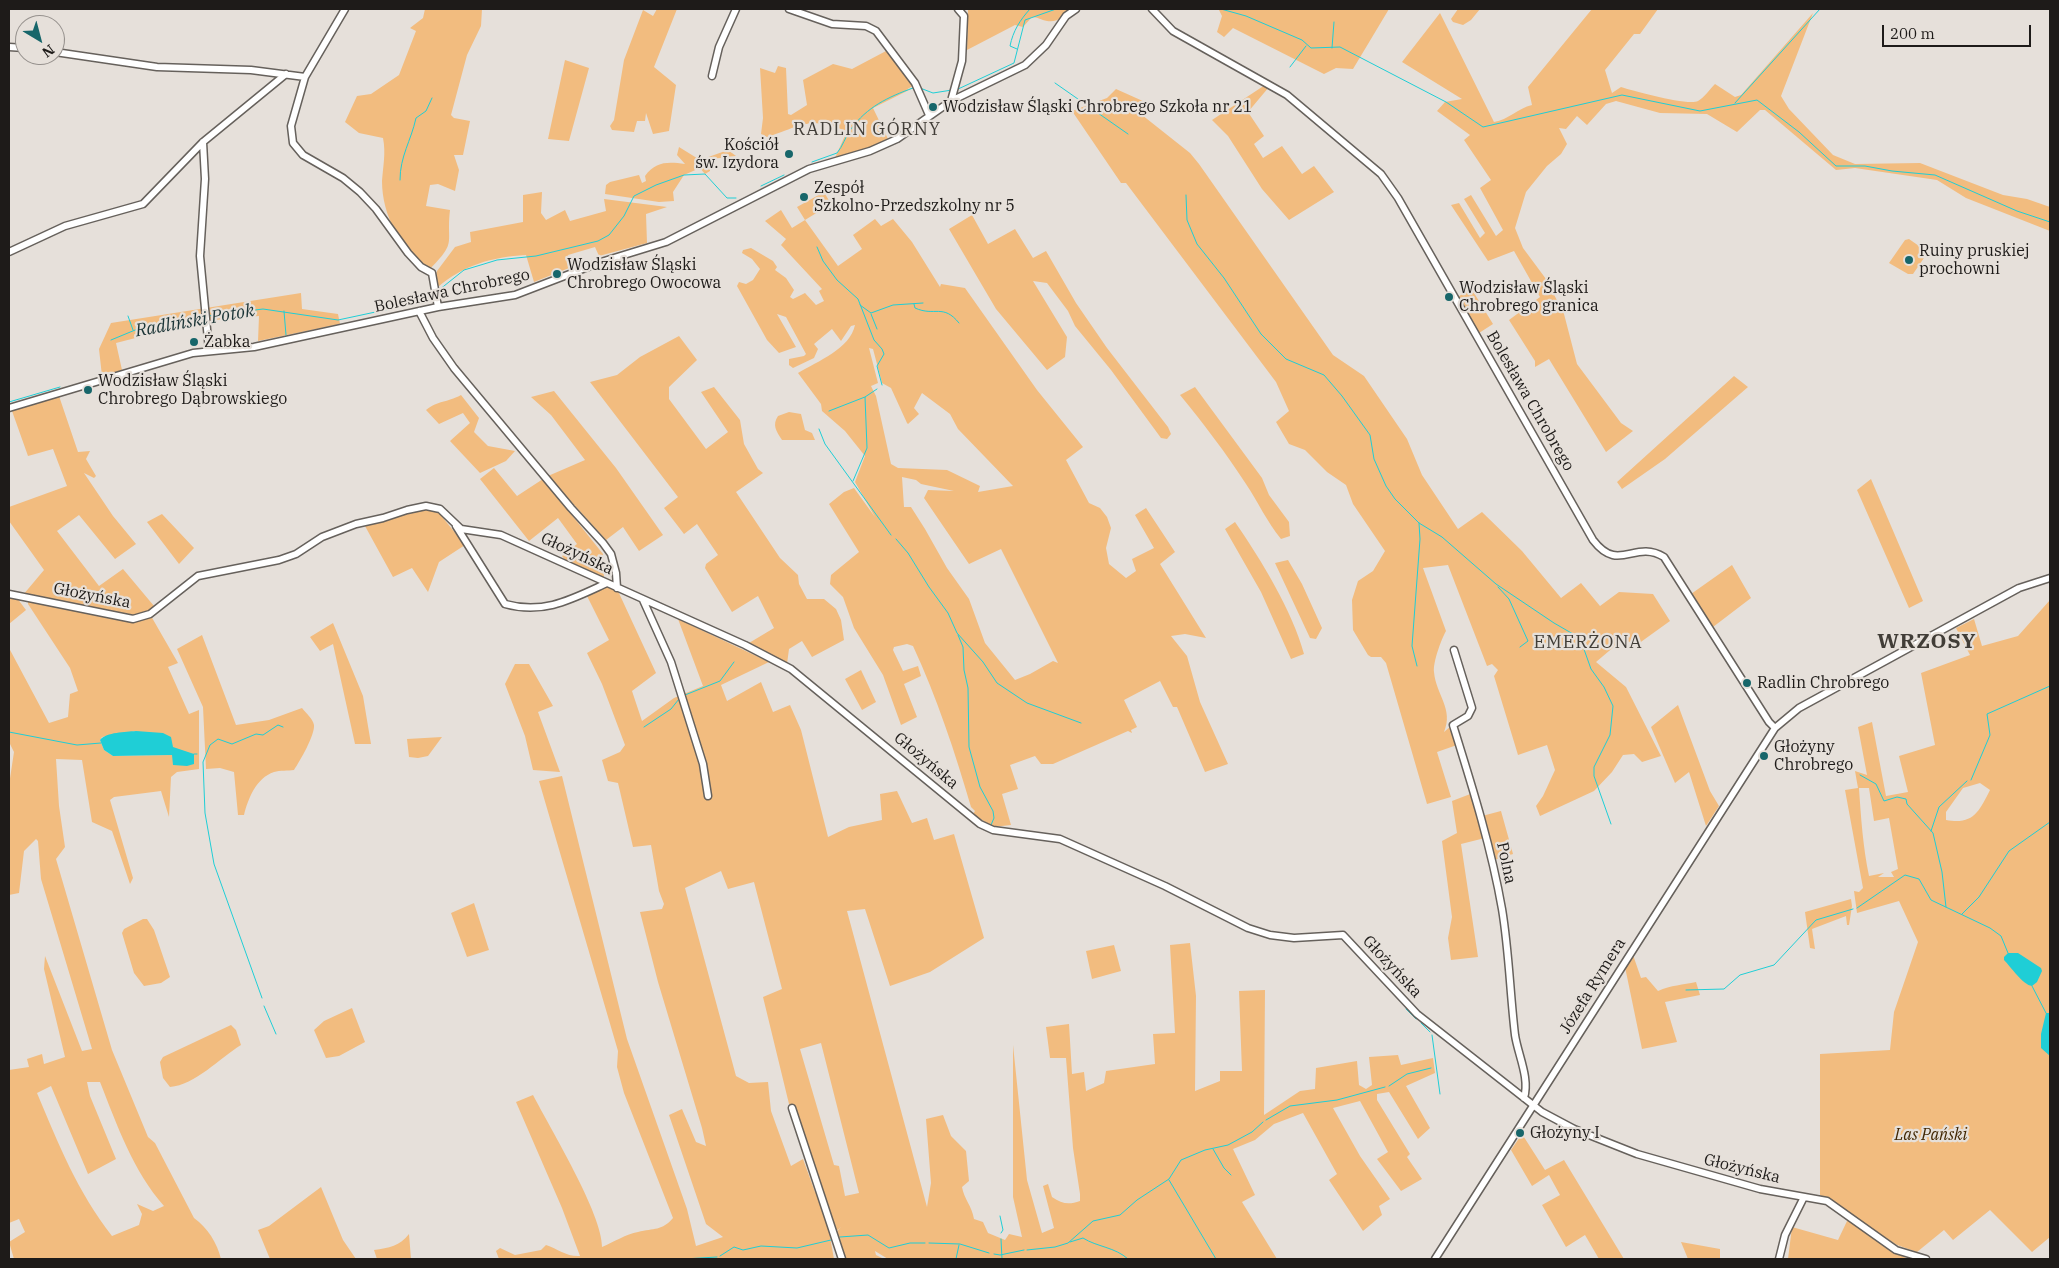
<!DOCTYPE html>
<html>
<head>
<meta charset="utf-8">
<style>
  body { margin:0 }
  #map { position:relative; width:2059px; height:1268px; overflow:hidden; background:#e6e0da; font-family:"IBM Plex Serif",serif }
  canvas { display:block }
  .frame { position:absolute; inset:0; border:10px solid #1e1b19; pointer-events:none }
  .north { position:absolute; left:15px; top:15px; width:50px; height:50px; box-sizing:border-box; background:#e6e0da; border:1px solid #96918d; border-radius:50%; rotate:143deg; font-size:14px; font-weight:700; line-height:20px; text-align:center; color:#1e1b19 }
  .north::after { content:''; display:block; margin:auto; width:18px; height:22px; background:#17666a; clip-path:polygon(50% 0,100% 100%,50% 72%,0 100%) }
  .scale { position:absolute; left:1882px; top:25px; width:149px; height:22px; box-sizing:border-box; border:2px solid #1e1b19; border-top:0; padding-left:6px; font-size:15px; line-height:18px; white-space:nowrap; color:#1e1b19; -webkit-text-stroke:4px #e6e0da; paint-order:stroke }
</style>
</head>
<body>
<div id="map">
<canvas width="2059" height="1268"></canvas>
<div class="frame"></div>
<div class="north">N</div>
<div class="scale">200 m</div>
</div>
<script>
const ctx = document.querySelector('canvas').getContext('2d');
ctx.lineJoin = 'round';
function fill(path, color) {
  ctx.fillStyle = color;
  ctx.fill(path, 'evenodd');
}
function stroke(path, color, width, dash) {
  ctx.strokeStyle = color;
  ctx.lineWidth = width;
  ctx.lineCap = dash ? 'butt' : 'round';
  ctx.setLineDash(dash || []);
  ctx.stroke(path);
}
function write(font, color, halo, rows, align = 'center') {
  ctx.font = font + ' "IBM Plex Serif",serif';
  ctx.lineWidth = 4.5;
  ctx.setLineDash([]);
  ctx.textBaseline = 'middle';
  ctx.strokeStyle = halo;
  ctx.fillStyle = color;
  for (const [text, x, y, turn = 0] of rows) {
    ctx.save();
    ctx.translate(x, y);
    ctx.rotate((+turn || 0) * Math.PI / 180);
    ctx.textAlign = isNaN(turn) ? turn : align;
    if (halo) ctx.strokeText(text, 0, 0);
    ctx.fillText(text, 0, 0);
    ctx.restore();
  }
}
fill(new Path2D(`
  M425 9H482L481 26 467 55 451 115 454 118 470 121 463 155H454L459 170 455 191 438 184 430 185 426 206 450 210C446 245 458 241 429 270 401 249 382 216 382 181 383 166 386 153 383 138L359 133 345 122 357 96 371 94 399 75 416 31 410 28 423 18Z
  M657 9H677L654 67 676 85 669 131 653 134 646 113 645 121H637L634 132 612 130 610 126 614 120 624 60 643 10 653 16Z
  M968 9H1072C1065 15 1058 23 1047 21 1041 20 1038 17 1032 17L1023 27 1015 25 967 50Z
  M1213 9H1389L1353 69 1336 68 1324 74 1233 28 1224 37 1217 32 1222 16 1219 10Z
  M1458 9H1480L1471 20 1463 25 1453 22 1451 19Z
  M1592 9H1658L1640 34H1634L1605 70 1612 93 1621 87C1634 91 1688 106 1698 101 1704 98 1710 89 1715 84L1735 97 1741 95 1813 13 1781 96 1789 109 1833 155 1855 164 1920 163 2003 195 2027 199 2050 207V231L1966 198 1937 180 1855 168 1836 170 1765 110H1760L1737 132 1707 114 1660 113 1616 101 1606 104 1587 125 1577 116 1566 129 1559 128 1567 144 1561 154 1547 166 1526 192 1515 228 1523 248 1546 279 1564 314 1577 364 1621 423 1633 431 1606 452 1549 359 1535 367V361L1509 320 1540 297 1514 251 1488 261 1451 205 1459 203 1480 238 1485 233 1464 199 1471 195 1496 236 1503 230 1480 188 1491 180 1464 140 1470 135 1437 111 1445 102 1462 99 1402 62 1440 13 1494 122C1508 120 1518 108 1532 105L1528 87Z
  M886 51 914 85 906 90 915 87 873 108 888 139 872 149 835 158 847 131C807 116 804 125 767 137L761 134 763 118 760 68 775 73 778 66 786 68 788 114 791 115 807 105 803 80 833 64 852 69Z
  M565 60 589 68 569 141 548 139Z
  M1265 85 1269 87 1248 112 1264 136 1254 144 1263 158 1282 146 1302 174 1314 166 1334 192 1289 220 1262 189 1228 136 1212 120Z
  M1116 89 1145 102 1137 111 1190 153 1199 164 1333 355 1364 376 1407 439 1422 475 1458 529 1482 512 1522 551 1561 598 1581 583 1600 606 1619 592 1653 594 1670 621 1638 644 1622 640 1596 662 1626 687 1661 756 1642 762 1634 754 1623 755 1612 772 1594 791 1540 816 1536 806 1543 796 1555 770 1547 745 1518 755 1494 676 1498 670 1492 664 1487 666 1448 565 1423 568 1446 631C1441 640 1433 662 1434 672 1436 695 1454 709 1444 732L1451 726 1457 745 1437 752 1451 797 1427 804 1386 663 1381 657H1371L1368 655 1353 630 1352 600 1358 581 1373 571 1385 551 1353 504 1346 485 1327 472 1305 450 1289 444 1276 422 1289 411 1276 382 1126 183H1121L1072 111 1107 98Z
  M679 147 700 160 728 150 736 156 711 159 710 171 705 174 700 168 684 175 673 192 674 201 659 202 605 194 606 185 610 182 639 175 642 183 646 181 645 176C656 161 668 162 685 164L677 155Z
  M542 192 541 213 546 220 565 210 570 221 606 211 604 199 667 207 646 214 647 243 599 256 595 247 568 255 569 268 534 282 526 255C492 257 463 265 437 288L435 278 437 271 455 247 471 242 470 232 523 222V195Z
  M824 192 831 204 805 220 838 266 862 249 853 235 875 219 881 226 893 219 912 242 940 287 941 284 965 288 1037 390 1083 447 1066 460 1089 503 1100 508 1107 517 1111 528 1106 548 1109 564 1126 578 1136 571 1132 559 1154 548 1135 515 1146 508 1175 552 1160 564 1206 638 1185 634 1171 636 1187 656 1200 702 1228 764 1205 772 1177 707H1173L1160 681 1124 700 1137 727 1131 730 1132 733 1128 731 1053 764H1041L1035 756 1010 765 1018 789 1002 794 1011 825 993 827 973 814 975 811 971 807C955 752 937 698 913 646L907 644 894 647 893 650 903 671 918 666 921 676 904 684 917 717 901 725 883 675 854 628 843 597 830 584 831 575 859 552 829 504 844 492 854 488 875 517 855 482 865 456 845 431 822 411 821 404 798 373C818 361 850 349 855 325L851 326 841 341 832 329 814 344 818 349 814 358 793 368 789 365V359L804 356 806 354 786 317 777 314 796 347 779 353 767 340 737 286 739 282 746 284 753 280 760 269 752 259 742 253 743 250 751 248 773 261 777 267 775 270 786 278 794 290 790 297 793 299 805 293 816 305 824 301 819 291 822 289 781 245 786 239 765 221 781 210 792 228 805 220 797 207ZM869 348 873 349 882 383 891 388 907 423 908 424 919 414 914 408 922 393 950 414 958 429 1013 486 978 492 980 486 947 470 898 468 891 464 876 396 871 386 878 383ZM902 477 916 480 921 484 954 491 928 490 924 498 969 564 1001 549 1058 663 1053 661 1030 674 1015 680 985 643 969 599 947 568 925 529 911 507H904Z
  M972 215 988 244 1015 229 1033 258 1046 251 1076 303 1107 348 1168 427 1171 434 1167 439 1161 438 1111 370 1075 326 1068 311 1047 283 1033 281 1067 337 1065 357 1047 370 996 309 949 229Z
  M1909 239 1919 246 1926 255 1913 274H1908L1889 263 1905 240Z
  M1471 288 1493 324 1479 333 1458 297Z
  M301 293 302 309 338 314 340 324 258 341 259 316 202 321 116 343 122 370 102 376 99 349 111 323Z
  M679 336 697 360 669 387V399L706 449 728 432 701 392 714 387 740 420 744 444 758 469 763 473 736 492 780 558 798 575 799 584 807 599H824L836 609 841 620 844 640 812 657 802 641 789 649 787 664 749 645V643L774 628 758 596 732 612 705 568 706 564 718 555 697 524 684 534 664 508 678 497 590 382 617 375 640 357Z
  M1734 376 1748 387 1665 459 1622 489 1617 482Z
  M1195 387 1262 478 1269 495 1289 522 1290 536 1281 539C1267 522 1258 502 1246 484 1226 453 1203 423 1180 395Z
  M554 391 616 468 663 535 639 551 623 527 606 540 548 476 585 460 551 415 531 397Z
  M461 395 479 418 474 432 488 446 515 451 506 461 480 473 450 441 470 423 463 413 439 424 426 410C439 400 446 403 461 395Z
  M59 396 78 452 90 451 86 459 96 476 94 478 84 473 113 516 136 544 115 559 79 515 57 531 99 586 123 569 154 606 152 609 145 613 127 616 23 595 44 570 9 521V507L67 486 53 449 28 456 12 411Z
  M789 412 801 414 805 430 812 433 815 440H782C776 431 772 425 778 416Z
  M494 468 517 496 543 479 603 554 604 579 565 560 562 556 577 544 558 518 529 541 480 479Z
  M1871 479 1923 601 1909 608 1857 490Z
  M424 509 439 513 465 545 439 562 428 592 412 568 393 577 365 526Z
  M162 514 194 548 179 564 147 522Z
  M1235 522C1260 558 1293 612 1304 654L1291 659 1261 592 1225 529Z
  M1288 560 1302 584 1322 628 1316 639 1310 638 1275 563Z
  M1732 565 1751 598 1713 627 1691 594Z
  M606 586 618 591 656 673 632 691 642 721 674 698 703 686 678 619 769 662 721 685 727 701 761 682 773 712 790 705 801 730 828 837 849 827 882 820 880 794 897 791 912 823 927 818 934 840 954 834 984 938 930 972 890 986 865 909 847 911 927 1207 931 1183 926 1119 943 1115 951 1136 966 1151 969 1181 962 1187C964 1199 972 1206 974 1219L983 1222 988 1233 1005 1240 1009 1234 1022 1237 1013 1197V1045L1027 1180 1042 1233 1054 1228 1043 1186 1048 1184 1052 1197C1062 1204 1069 1205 1080 1201V1194L1073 1148 1066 1058H1050L1046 1027 1069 1024 1072 1074 1084 1072 1086 1091 1104 1083 1106 1071 1155 1064 1153 1034 1175 1033 1170 945 1190 943 1196 996 1195 1091 1220 1081V1071H1242L1239 991 1265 990 1264 1115 1300 1091 1315 1089 1316 1068 1357 1061 1359 1085 1366 1089 1372 1085 1369 1057 1398 1055 1401 1065 1433 1058 1435 1073 1406 1086 1430 1128 1418 1139 1389 1092 1377 1094V1100L1410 1154 1407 1157 1422 1179 1401 1191 1377 1159 1388 1152 1360 1101 1333 1108 1360 1156 1390 1199 1379 1206 1382 1215 1363 1231 1329 1180 1337 1174 1303 1113 1274 1124 1255 1140 1233 1149 1255 1195 1242 1202 1277 1259H888L875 1251 876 1255 884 1259H844L834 1235 841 1227 830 1237 834 1259H499L496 1251 500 1248 515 1255 541 1250 546 1245C558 1249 567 1257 580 1256L562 1208 516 1102 533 1095C550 1128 603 1215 602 1247 614 1242 626 1234 638 1232 654 1228 662 1231 673 1218L624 1093 617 1067 618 1051 539 781 562 776 627 1039 687 1209 696 1246 723 1237 706 1224 669 1115 682 1109 696 1142 706 1146 702 1128 658 982 640 912 662 909 664 904 659 891 651 845 633 847 618 783 608 781 602 760 620 752 625 745 602 684 587 653 609 640 586 594ZM721 871 728 889 754 882 782 989 763 997 789 1104 796 1109 819 1188 815 1192 803 1159 791 1166 771 1111 768 1082 749 1083 736 1076 685 888ZM821 1043 859 1193 845 1196 839 1166 834 1165 800 1049Z
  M9 596 17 598 26 610 9 624Z
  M28 600 135 622 151 616 178 663 168 667 189 714 199 710V769L177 772 171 777 169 817 161 791 114 797 110 800 133 878 130 884 112 831 92 822 82 760 56 759 59 806 65 847 56 859 112 1050 148 1137 155 1143 194 1218C208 1228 217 1243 221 1259H14L9 1242 25 1232 19 1219 9 1223V1070L29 1067 27 1059 42 1054 44 1064 65 1057 44 969 45 956 82 1051 92 1049 41 879 38 841 36 839 24 851 19 893 9 895V785L14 752 9 742V648L49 723 68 717 70 694 78 691 70 668 28 604ZM136 731 173 747 172 755 113 756 104 750 100 740 102 737ZM87 1082H100C117 1125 133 1171 164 1206L153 1211 137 1204 142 1214 139 1225 112 1236C77 1191 59 1145 37 1093L51 1086 88 1174 116 1159 90 1096Z
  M2050 600V1237L2032 1252 1990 1210 1953 1240 1944 1230 1917 1252 1897 1245 1820 1195V1054L1890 1050 1894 1012 1918 942 1899 901 1857 913 1854 891 1859 892 1863 888 1845 790 1858 788 1855 771 1867 775 1858 727 1872 722 1886 796 1908 792 1899 756 1935 745 1921 673 1970 655 1956 628 1974 619 1982 646 2018 636ZM1980 783 1990 790C1979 812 1973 825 1946 820V812L1963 788ZM1859 788H1869L1874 821 1889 818 1898 869 1891 872 1894 877H1878L1884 873 1869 876C1863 847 1861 818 1859 788Z
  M333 623 363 696 371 744H355L333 644 320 651 310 637Z
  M202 635 236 725 269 720 302 708C306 713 313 719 314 725 315 735 300 761 294 770 288 771 280 770 274 772 256 778 248 799 244 815H238L234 772 220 768 206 769 203 707 177 649Z
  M515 664H529L553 706 538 712 560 772 533 770 525 736 505 684Z
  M861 670 876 702 862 710 845 679Z
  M1678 705 1710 791 1719 806 1706 826 1689 772 1675 783 1651 727Z
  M442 737 428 756 418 758 409 757 407 739Z
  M1473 793 1485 838 1461 844 1478 957 1451 960 1448 938 1452 917 1442 841 1457 833 1452 801Z
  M1501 811 1513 854 1494 860 1482 816Z
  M1851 899 1852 906 1849 925H1847L1846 916 1812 929 1815 949 1810 948 1805 912Z
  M474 903 489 950 467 957 451 913Z
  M143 919H147L154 930 170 977 161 983 144 986 134 973 122 933 124 929Z
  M1114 945 1121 971 1092 979 1086 951Z
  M1633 955 1641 978 1646 977 1658 991C1671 985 1683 985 1696 982L1700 995 1665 1002 1677 1042 1642 1049 1625 967Z
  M352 1008 365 1042 339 1056 326 1058 314 1030 324 1021Z
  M231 1025 236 1030 241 1045C220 1058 195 1085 170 1087L163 1078 160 1062 163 1057Z
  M1522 1134 1545 1170 1564 1160 1624 1259H1599L1585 1235 1566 1247 1542 1205 1560 1195 1549 1175 1532 1186 1511 1150Z
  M321 1187 343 1240 356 1259H270L258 1230 269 1226Z
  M1848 1219 1885 1247 1908 1259H1788L1792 1227 1838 1240Z
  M409 1234 411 1259H377L374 1250C389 1248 400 1246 409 1234Z
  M1681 1242 1720 1249V1259H1688Z`), '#f2bc7f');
fill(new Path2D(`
  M136 731 163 733 171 737 173 747 194 754V764L187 766 173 765 172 755 113 756 104 750 100 740C107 732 125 732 136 731Z
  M2008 953H2018L2041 968 2042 971 2037 982 2032 986C2023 985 2011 967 2004 960V957Z
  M2046 1013H2050V1056L2041 1048V1034Z`), '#1fced6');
stroke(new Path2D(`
  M1221 9 1246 16 1302 40 1311 48 1340 47 1446 102 1483 127 1622 95 1700 111 1757 100 1799 132 1836 166H1865L1892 171 1935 175 2017 211 2050 222
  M1332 48 1334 22
  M1017 49 1010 46C1013 31 1020 20 1030 9
  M1290 67 1306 46
  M1055 83 1128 134
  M920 88 933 93 952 90
  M956 90 1014 63 1025 20 1056 9
  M1735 103 1820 9
  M812 162 837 153C843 146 845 137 851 129 867 107 888 97 913 88
  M400 180C400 156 411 141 416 118L426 111 432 98
  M761 186 784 175
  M1186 195 1187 220 1197 244 1224 278 1261 334 1286 359 1324 375 1342 396 1370 435 1374 459 1386 486 1395 499 1419 523 1442 537 1496 584 1554 623 1580 638 1591 669 1604 687 1613 706 1610 735 1594 767V776L1611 824
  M817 247 823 261 837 280 858 299 874 340 882 349 884 354 877 366 882 385
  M439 290 464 270 484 264 497 260 536 256 598 241 609 235 624 216 634 196 656 185 684 175 705 174 727 198H736
  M914 304 915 308C935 317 943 303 959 323
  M860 305 871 313 893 305 923 303
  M284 311 286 335
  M871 314 877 329
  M128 316 133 330
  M208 316 263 309 338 320 413 304 425 300 434 294
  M111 340 140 328 202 317
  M9 402 60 387
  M829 411 865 397
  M819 429 825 444 891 535
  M853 481 867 448 865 397 877 389
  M896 539 908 553 929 587 948 613 957 633 983 662 997 683 1027 703 1081 723
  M1498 587 1509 599 1528 641 1520 647
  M958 635 963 647 964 670 968 688 969 747 980 787 993 811 994 818 991 825
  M1417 666 1412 646 1420 539 1419 523
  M685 695 720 681 734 662
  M644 727 671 709 679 699
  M9 732 77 745 101 743
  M194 754H197
  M1860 775 1876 784 1884 801 1897 797 1906 799 1907 804 1933 833 1942 872 1946 907
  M1971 780 1990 735 1987 714 2050 686
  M1931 831 1939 807 1967 781
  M1857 908 1905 875 1919 879 1931 900 1990 928 2001 936 2008 953
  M1962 914 1979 897 2009 851 2050 822
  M2032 986 2046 1013
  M1686 990 1724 989 1740 975 1774 965 1816 920 1853 909
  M262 998 214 864 205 813 203 762 210 745 218 739 232 744 256 734 263 735 278 725 283 727
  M264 1006 276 1034
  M1406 1009 1416 1019
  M1421 1023 1430 1032
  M1432 1035 1440 1094
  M1389 1086 1407 1074 1431 1068
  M1266 1120 1290 1106 1337 1100 1385 1087
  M1213 1149 1224 1168 1231 1175
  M1169 1180 1216 1259
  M1000 1216 1003 1230 1001 1233
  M840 1237 868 1235 889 1248 910 1243H925
  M1001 1239 1002 1259
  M1070 1242 1083 1238C1097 1247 1115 1247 1128 1259
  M929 1243 960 1244 989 1253
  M1027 1250 1055 1247 1068 1243 1093 1221 1120 1215 1137 1200 1169 1179 1181 1160 1205 1150 1228 1145 1252 1132 1263 1122
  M994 1254 1000 1255 1024 1250
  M720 1256 734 1247 743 1250 761 1246 797 1248 831 1240
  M684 1259 717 1257
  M956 1259 959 1245`), '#1fced6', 1);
const minor = new Path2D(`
  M345 9 305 77 291 126 293 143 303 155 343 178 360 192 376 209 408 253 421 267 432 273 438 307
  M789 9 832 24 866 26 876 31 915 83 929 115
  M1152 9 1173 31 1287 95 1381 174 1398 198 1593 540C1619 574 1634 539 1664 557L1769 722 1775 728
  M9 47 25 48
  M55 52 157 67 251 70 305 77
  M712 76 719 47 736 9
  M951 101 962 61 964 16 958 9
  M203 142 205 179 200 256 209 350
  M9 252 65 226 143 204 203 142 286 74
  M419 311 433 338 454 368 571 508 603 543 611 554 616 573 617 588
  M9 408 193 353 254 347 438 307 515 295 601 262 666 242 809 169 870 151 897 139 951 101 1025 65 1046 45 1066 16 1076 9
  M456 526 505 604C544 615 572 599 607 583
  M9 594 133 619 150 614 198 576 279 560 296 554 322 537 356 524 383 518 407 510 426 506 440 509 461 529 501 535 745 645 791 669 980 824 993 830 1060 839 1165 886 1248 928 1270 935 1294 938 1343 935 1417 1014 1542 1112 1574 1129 1637 1154 1760 1189 1827 1201 1896 1250 1926 1259
  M643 600 671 662 703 764 708 796
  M1454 650 1472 708 1468 716 1453 725C1472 786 1491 846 1502 909 1509 951 1510 993 1515 1035 1518 1055 1530 1078 1524 1098
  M792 1108 842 1259
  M1435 1259 1775 728 1799 708 2019 588 2050 578
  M1779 1259 1785 1235 1804 1197`);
stroke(minor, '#66615c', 9);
stroke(minor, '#fff', 6);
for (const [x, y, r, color] of [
  [933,107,5,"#17666a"],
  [789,154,5,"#17666a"],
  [804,197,5,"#17666a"],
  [1909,260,5,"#17666a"],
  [557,274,5,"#17666a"],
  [1449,297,5,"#17666a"],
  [194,342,5,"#17666a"],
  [88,390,5,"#17666a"],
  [1747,683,5,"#17666a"],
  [1764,756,5,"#17666a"],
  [1520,1133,5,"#17666a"]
]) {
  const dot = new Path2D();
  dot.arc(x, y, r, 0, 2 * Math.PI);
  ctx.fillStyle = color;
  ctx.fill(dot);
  stroke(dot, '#e6e0da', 2);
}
write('16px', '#1e1b19', '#e6e0da', [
  ["Wodzisław Śląski Chrobrego Szkoła nr 21",943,107],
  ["Kościół",779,145,"right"],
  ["św. Izydora",779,163,"right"],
  ["Zespół",814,188],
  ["Szkolno-Przedszkolny nr 5",814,206],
  ["Ruiny pruskiej",1919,251],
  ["prochowni",1919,269],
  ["Wodzisław Śląski",567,265],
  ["Chrobrego Owocowa",567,283],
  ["Wodzisław Śląski",1459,288],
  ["Chrobrego granica",1459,306],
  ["Żabka",204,342],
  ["Wodzisław Śląski",98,381],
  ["Chrobrego Dąbrowskiego",98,399],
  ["Radlin Chrobrego",1757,683],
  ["Głożyny",1774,747],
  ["Chrobrego",1774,765],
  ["Głożyny I",1530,1133]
], 'left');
write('16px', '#1e1b19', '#e6e0da', [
  ["Bolesława Chrobrego",452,291,-12],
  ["Bolesława Chrobrego",1530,401,60],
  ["Głożyńska",577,554,25],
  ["Głożyńska",92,596,11],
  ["Głożyńska",926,761,40],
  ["Polna",1506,863,78],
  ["Głożyńska",1392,967,47],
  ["Józefa Rymera",1593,986,-58],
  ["Głożyńska",1742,1169,14]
]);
write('italic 16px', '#412602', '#e6e0da', [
  ["Las Pański",1931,1135]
]);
ctx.letterSpacing = '1px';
write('18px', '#413d37', '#e6e0da', [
  ["RADLIN GÓRNY",867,130],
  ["EMERŻONA",1588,643]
]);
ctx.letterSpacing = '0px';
write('italic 18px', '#1b3436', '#e6e0da', [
  ["Radliński Potok",195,321,-10]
]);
ctx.letterSpacing = '1px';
write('bold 21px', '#413d37', '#e6e0da', [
  ["WRZOSY",1927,642]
]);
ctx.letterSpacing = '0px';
</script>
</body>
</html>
